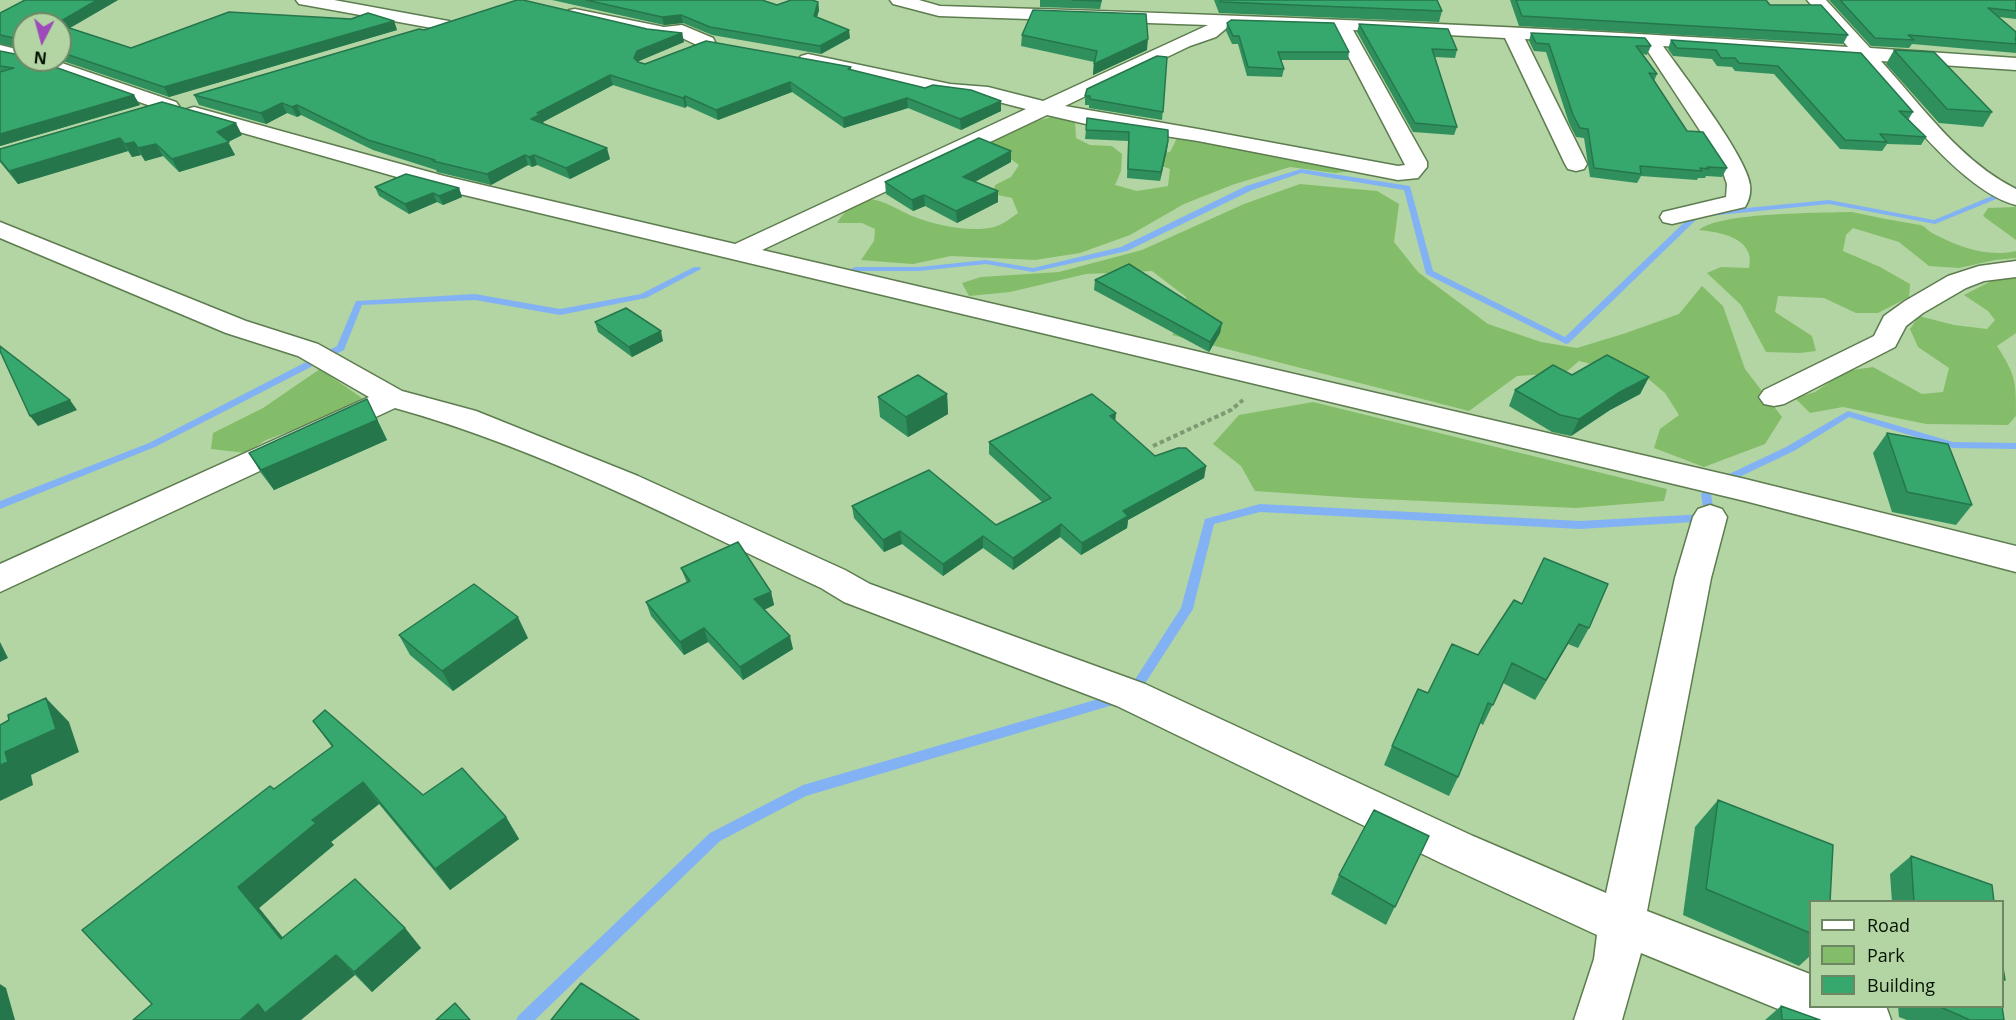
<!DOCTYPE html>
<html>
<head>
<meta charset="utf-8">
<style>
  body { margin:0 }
  #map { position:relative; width:2016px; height:1020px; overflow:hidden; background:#b2d5a3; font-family:"Open Sans",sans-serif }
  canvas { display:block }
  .legend { position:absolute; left:1809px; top:900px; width:195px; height:108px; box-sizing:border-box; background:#b2d5a3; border:2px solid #6d8763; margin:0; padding:8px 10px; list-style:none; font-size:18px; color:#061203 }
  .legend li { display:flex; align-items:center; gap:12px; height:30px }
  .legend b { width:30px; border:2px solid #6d8763 }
  .north { position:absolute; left:12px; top:12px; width:60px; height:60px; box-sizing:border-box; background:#b2d5a3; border:2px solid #6d8763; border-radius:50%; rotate:186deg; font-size:16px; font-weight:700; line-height:24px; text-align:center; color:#061203 }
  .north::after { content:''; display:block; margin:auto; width:21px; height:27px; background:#9d4bba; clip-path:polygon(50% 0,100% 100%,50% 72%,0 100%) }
</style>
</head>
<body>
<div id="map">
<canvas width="2016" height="1020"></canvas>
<ul class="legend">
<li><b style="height:8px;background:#fff"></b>Road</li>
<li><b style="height:16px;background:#84bd69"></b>Park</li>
<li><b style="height:16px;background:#37a86d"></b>Building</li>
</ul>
<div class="north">N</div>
</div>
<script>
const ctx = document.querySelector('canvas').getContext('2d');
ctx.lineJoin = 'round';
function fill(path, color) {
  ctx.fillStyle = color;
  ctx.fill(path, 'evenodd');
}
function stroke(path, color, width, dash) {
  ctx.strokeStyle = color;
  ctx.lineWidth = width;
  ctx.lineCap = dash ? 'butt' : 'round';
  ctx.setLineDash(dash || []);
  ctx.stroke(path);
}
fill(new Path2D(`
  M1057 116 1075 122 1076 138 1090 145 1112 146 1122 154 1121 171 1115 185 1137 191 1168 186 1170 169 1151 162 1152 155 1170 152 1177 138 1202 140 1229 148 1353 171 1335 173 1290 167 1232 185 1184 204 1130 235 1080 253 1035 260 951 256 913 264 861 260 874 241 875 229 862 223H837C844 213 854 198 869 199 884 200 898 210 912 216 935 225 970 233 994 227 1002 225 1011 218 1018 213L1012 198 993 194 995 185 1011 177 1019 165 988 143 1035 121Z
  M1300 184 1377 191 1399 204 1394 242 1418 272 1488 324 1541 342 1577 348 1626 333 1679 314 1702 286 1723 306 1745 369 1782 417 1765 444 1704 467 1654 448 1660 429 1679 415 1665 393 1646 377 1579 361 1565 373 1517 376 1469 411 1172 335 1189 314 1186 297 1152 271 1086 274 1010 292 969 296 962 283 981 277 1059 272 1142 250 1244 204Z
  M2016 207V240L1983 216 1988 208Z
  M1852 212C1874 217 1897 221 1920 225 1925 226 1927 230 1932 233 1957 246 1987 258 2016 251V258L1995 260 1959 268 1929 266 1899 242 1853 228 1846 235 1843 251 1880 267 1910 284 1909 297 1878 313H1856L1824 298 1778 296 1775 312 1812 336 1816 351 1800 353 1766 352 1741 305 1707 273 1721 267 1749 268C1756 238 1720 232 1699 230 1720 212 1821 213 1852 212Z
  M2016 275V333L1997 346C2016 376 2016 381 2016 416L2008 425 1926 424 1843 407 1810 413 1795 398 1815 392 1846 371 1873 367 1922 394 1943 392 1949 368 1918 347 1910 329 1919 316 1954 325 1987 329 1995 320 1988 311 1964 295 2001 276Z
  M320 369 362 398 343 412 266 440 246 453 211 449 213 433 263 408Z
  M1313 402 1667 489 1664 501 1576 508 1358 498 1255 491 1241 466 1213 444 1239 415Z`), '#84bd69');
fill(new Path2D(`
  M1301 169 1410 186 1433 271 1565 337 1694 213 1829 200 1934 220 2016 186V191L1935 224 1829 204 1699 217 1569 343 1566 344 1426 274 1404 190 1301 173 1252 190 1127 251 1033 272 986 264 919 271H855L851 269 855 267H919L986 260 1033 268 1121 247 1246 186Z
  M694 267H700L701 269 646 298 560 315 475 300 362 305 344 350 155 447 0 509V501L149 443 337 346 356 301 475 294 560 309 641 294Z
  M1848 411 1953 442 2016 443V449L1953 448 1849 417 1794 451 1735 479H1727L1726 477 1727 475 1786 447Z
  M1706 490 1711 494 1715 517 1710 521 1580 529 1260 512 1214 524 1193 609 1137 696 1133 697 1129 696 1127 692 1181 608 1205 519 1260 504 1580 521 1704 514 1701 494Z
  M1119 693 1123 694 1125 698 1123 702 806 796 720 841 535 1020H516L519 1015 710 833 803 785Z`), '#83b2f4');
const minor = new Path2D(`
  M296 0H334L443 20 449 21 452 25 449 29 443 30 305 5 299 4Z
  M890 0H919L940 6C1243 15 1545 26 1848 47L1807 0H1826L1870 48 2016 58V70L1881 61C1921 105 1961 162 2016 189V205C1961 191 1896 102 1858 59L1663 46C1682 73 1747 157 1750 185 1751 192 1749 201 1745 207L1672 224 1663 222 1660 217 1663 212 1726 197 1727 184 1718 158 1643 44 1525 39 1587 164 1584 169 1576 171 1568 169 1565 164 1505 38 1353 30 1427 162V167L1418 178 1398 180 1198 141 1086 124 1047 115 762 250 1745 479 2016 546V572L1745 501 439 189 187 117 184 113 187 109 194 107 444 176 735 244 1026 109 987 99 950 96 808 66 801 64 798 60 801 56 808 54 950 84 988 87 1043 101 1208 25 939 16 893 4ZM1229 26 1334 29 1405 165 1398 166 1198 129 1065 106 1190 46 1216 37Z
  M575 9 664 27 682 25 713 38 715 42 713 46H699L680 37 664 39 569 18 566 14 569 10Z
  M0 45 24 51V60H53L176 102 179 106 176 110 169 112 162 110 26 62 0 57Z
  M0 222 246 321 318 344 402 391 476 411 638 476 845 570 870 584 1145 684 1473 836 1606 893 1675 578 1693 517 1698 509 1710 505 1722 509 1727 517 1711 578 1647 911 1810 974V1006H1886L1891 1020H1805L1641 953 1622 1020H1574L1594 959 1597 935 1443 864 1117 706 844 602 821 588C682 523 543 449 395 408L0 592V564L369 397 298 356 226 333 0 238Z
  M2016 261V277L1984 281 1966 288 1923 313 1906 326 1895 347 1784 404 1774 406 1764 404 1759 397 1764 390 1874 336 1884 316 1905 301 1948 276 1979 266Z`);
stroke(minor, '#5d7c4f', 3);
stroke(new Path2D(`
  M1153 446 1231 410 1243 400`), '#7e9a73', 4, [4.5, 3]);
fill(minor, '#fff');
fill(new Path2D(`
  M25 0H118L70 28 131 48 394 21 397 30 169 97 60 60V24H24V54L20 48 0 44V13Z
  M552 0H762L777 5 818 2 819 10 817 17 850 38 821 54 712 35 683 23 664 25Z
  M1040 0H1102L1100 9 1040 7Z
  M1214 0H1437L1442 11 1439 22 1219 13Z
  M1510 0H1766L1770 5 1848 35 1843 44 1519 26Z
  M1829 0H2016V19L1999 17 2016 32V53L1912 44 1909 48 1871 46Z
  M1227 23 1349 52 1348 60H1281L1284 69 1282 77 1247 76 1238 44H1232L1226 31Z
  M1359 24 1457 50 1455 58 1435 57 1457 127 1454 135 1413 132 1357 32Z
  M647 29 682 33 684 42 639 61 638 62 645 64 851 67V70L1001 111 961 130 908 108 844 128 792 92 718 120 687 106 685 108 613 85 543 122 544 124 610 159 570 179 537 165 532 167 528 165 491 185 437 172 436 170 373 150 301 115 297 117 287 113 266 124 199 105 194 95 424 30Z
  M1531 33 1651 46 1647 55 1643 54 1657 74 1654 81 1687 131 1727 168 1722 177 1706 176 1705 178H1698L1697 180 1641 176 1637 183 1590 177 1584 138 1576 137 1569 123 1546 52 1534 51 1529 41Z
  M1022 35 1147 50 1093 75 1094 62 1021 46Z
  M1671 40 1861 53 1913 112 1908 120 1926 137 1921 145 1887 144 1882 151 1840 149 1774 74 1735 71 1732 67 1717 66 1712 59 1673 56 1668 49Z
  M1894 50 1992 112 1983 127 1939 123 1886 64Z
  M0 51 140 105 0 146Z
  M1167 57 1162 120 1089 108V105H1085V96Z
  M1086 130H1168L1167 150 1160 181 1127 178 1128 141 1085 139Z
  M242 135 228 142 235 155 179 172 163 156 145 161 141 155 132 157 128 151 18 184 0 162V149Z
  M1011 151V162L975 182 998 202 957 223 925 206 913 211 886 194 885 182Z
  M375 187 459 188 462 197 443 205 437 202 409 214 379 196Z
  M1095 280 1222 323 1220 333 1209 352 1094 290Z
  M595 322 663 341 632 357 598 332Z
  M1572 375 1649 377 1640 394 1610 410 1571 436 1552 432 1509 406 1515 390Z
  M947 394 948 414 908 437 880 417 878 397Z
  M377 419 387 440 274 490 261 473 249 453Z
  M1116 422 1155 456 1206 466 1204 478 1128 520 1127 528 1081 555 1060 537 1013 570 983 548 943 576 902 544 884 552 854 518 852 506 996 525 1042 502 989 454V442Z
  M1887 433 1972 505 1956 525 1892 512 1873 453Z
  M1544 558 1589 628 1578 648 1568 644 1535 700 1503 683 1483 725 1480 723 1458 777 1449 796 1384 765 1392 746 1478 655 1522 604Z
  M681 568 771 592 774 605 764 610 793 649 743 680 708 642 684 655 651 616 646 602 687 583Z
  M399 635 528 638 453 691 410 655Z
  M313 721 423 795 506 817 519 839 450 890 379 804 331 842 334 845 259 908 283 938 405 928 421 948 372 992 355 975 152 1004 274 789 332 747Z
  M1718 800 1810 902V956L1799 966 1683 915 1695 827Z
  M1429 836 1386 925 1331 894 1339 875Z
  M1911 856 1994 902H1892L1890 874Z
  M1781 1006 1820 1020H1765Z
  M1898 1006H2002L2004 1020H1907L1899 1017Z`), '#2f905e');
fill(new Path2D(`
  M97 0H118L61 33 60 30V24H56Z
  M818 2 819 10 815 24 814 16Z
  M681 15 683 23 664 25 662 17Z
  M394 21 397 30 169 97 164 87Z
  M849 30 850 38 821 54 820 46Z
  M682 33 684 42 639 61 636 67 634 58 637 51Z
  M1148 39 1147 50 1093 75 1094 64Z
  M610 75 613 85 543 122 544 124 531 119 537 113Z
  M790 82 792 92 718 120 716 110Z
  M134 95 140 105 0 146V134Z
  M685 96 687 106 685 108 683 98Z
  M907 98 908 108 844 128 843 118Z
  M1001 101V111L961 130 960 119Z
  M282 103 287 113 266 124 261 113Z
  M297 105 301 115 297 117 292 107Z
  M236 123 242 135 228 142 235 155 179 172 172 159 217 132Z
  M120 138 128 151 18 184 9 171Z
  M1168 141 1167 150 1160 181 1161 172Z
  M134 142 141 155 132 157 125 144Z
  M156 144 163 156 145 161 138 148Z
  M607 148 610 159 570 179 566 168Z
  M1011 151V162L963 188V177Z
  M525 155 528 165 491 185 487 174Z
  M534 155 537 165 532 167 529 157Z
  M459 188 462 197 443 205 439 196Z
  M998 191V202L957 223 956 211Z
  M433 193 437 202 409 214 405 204Z
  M924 195 925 206 913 211 912 200Z
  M1222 323 1220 333 1209 352 1210 342Z
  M661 331 663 341 632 357 629 347Z
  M1649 377 1640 394 1610 410 1571 436 1579 419 1618 393Z
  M947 394 948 414 908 437 906 417Z
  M367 399 387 440 274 490 261 470Z
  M70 400 77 410 38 426 30 416Z
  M1116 413 1115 425 1110 416Z
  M1206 466 1204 478 1128 520 1127 528 1081 555 1082 543 1123 511Z
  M1061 524 1060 537 1013 570V558Z
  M900 531 902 544 884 552 883 540Z
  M983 536V548L943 576V564Z
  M771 592 774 605 757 613 754 599Z
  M518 617 528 638 453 691 442 671Z
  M1579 624 1568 644 1535 700 1546 680Z
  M704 628 708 642 684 655 680 642Z
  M790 636 793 649 743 680 740 667Z
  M0 642 8 658 0 662Z
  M46 698 69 722 79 752 31 775 33 785 0 801V765L5 752Z
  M363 782 379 804 331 842 334 845 259 908 301 960 281 939 238 887 312 820Z
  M506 817 519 839 450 890 435 869Z
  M405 928 421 948 372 992 354 972Z
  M336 955 355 975 301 1020H240L258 1004Z
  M0 984 6 988 15 1020H0Z`), '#26764c');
const building = new Path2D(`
  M25 0H97L56 24H57H24V48H20L19 39 0 35V13Z
  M517 0H523L647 29 682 33 637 51 634 58 638 62 645 64 706 41 851 67 848 69 925 88 933 85 971 90 1001 101 960 119 907 98 843 118 790 82 716 110 685 96 683 98 610 75 537 113 541 114 531 119 607 148 566 168 534 155 529 157 525 155 487 174 433 161 435 160 368 140 297 105 292 107 282 103 261 113 194 95 419 29 424 30Z
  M586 0H762L777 5 791 0H812L818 2 814 16 849 30 820 46 710 27 681 15 662 17Z
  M1072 0H1101V1Z
  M1220 0H1437L1442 11 1221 2Z
  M1516 0H1766L1770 5H1821L1848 35 1522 16Z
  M1840 0H2016V11L1988 8 2016 32V39H2015L2016 40V44L1908 35 1914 40 1875 38Z
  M1033 10 1146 14 1148 39 1094 64 1097 51 1022 35Z
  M229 12 351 19 368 13 394 21 164 87 60 52V25L131 48Z
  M1231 20 1334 23 1349 52H1278L1284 69 1248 67 1239 36H1233L1227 23Z
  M1359 24 1448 29 1457 50 1432 49 1457 127 1415 123Z
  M1531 33 1645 38 1651 46H1636L1657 74 1649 73 1687 131 1703 132 1727 168 1707 167 1709 169 1700 168 1702 171 1640 166 1641 174 1594 168 1588 129 1580 128 1573 115 1549 44 1536 43Z
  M1671 40 1861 53 1913 112 1899 111 1926 137 1880 134 1887 142 1845 140 1778 66 1739 63 1735 58H1721L1716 50 1677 48Z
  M1894 50 1934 52 1992 112 1947 109Z
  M0 51 20 55 24 56V60H35L134 95 0 134V72L14 68 0 66Z
  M1157 56 1167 57 1163 112 1090 99V96H1085L1087 89Z
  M162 102 236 123 217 132 229 142 172 159 156 144 138 148 134 142 125 144 120 138 9 171 0 160V149Z
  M1087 118 1168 130V141L1161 172 1128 169 1129 132 1086 130Z
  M979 138 1011 151 963 177 998 191 956 211 924 195 912 200 885 182Z
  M406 174 459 188 439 196 433 193 405 204 375 187Z
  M1129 264 1222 323 1210 342 1095 280Z
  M626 308 661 331 629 347 595 322Z
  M0 346 70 400 30 416 0 351Z
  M1607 355 1649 377 1618 393 1579 419 1560 415 1515 390 1553 365 1572 375Z
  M918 375 947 394 906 417 878 397Z
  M1092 394 1116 413 1110 416 1155 456 1178 448H1186L1206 466 1123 511 1128 516 1082 543 1061 524 1013 558 983 536 943 564 900 531 883 540 852 506 929 470 996 525 1051 498 989 442Z
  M367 399 377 420 261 470 249 453Z
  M1887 433 1948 444 1972 505 1907 492Z
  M738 542 771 592 754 599 790 636 740 667 704 628 680 642 646 602 690 581 681 568Z
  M1544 558 1608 584 1589 628 1579 624 1546 680 1512 663 1493 705 1488 703 1458 777 1392 746 1418 689 1428 693 1452 644 1478 655 1514 600 1522 604Z
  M474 584 518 617 442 671 399 635Z
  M46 698 56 729 5 752 8 762 0 765V725L9 720 8 715Z
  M325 710 423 795 462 768 506 817 435 869 363 782 312 820 316 823 238 887 281 939 355 879 405 928 354 972 336 955 265 1013 258 1004 240 1020H133L152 1004 82 930 270 786 274 789 333 746 313 721Z
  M1718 800 1833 845 1830 902H1810V933L1706 889Z
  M1374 810 1429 836 1395 907 1339 875Z
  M1911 856 1992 885 1994 902H1914Z
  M2002 962 2005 980 2002 979Z
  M581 983 639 1020H551Z
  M455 1003 470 1020H436Z
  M1781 1006 1820 1020H1782Z
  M1938 1006H2002L2004 1020H1970Z`);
fill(building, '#37a86d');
stroke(building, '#26764c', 1.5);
</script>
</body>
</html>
